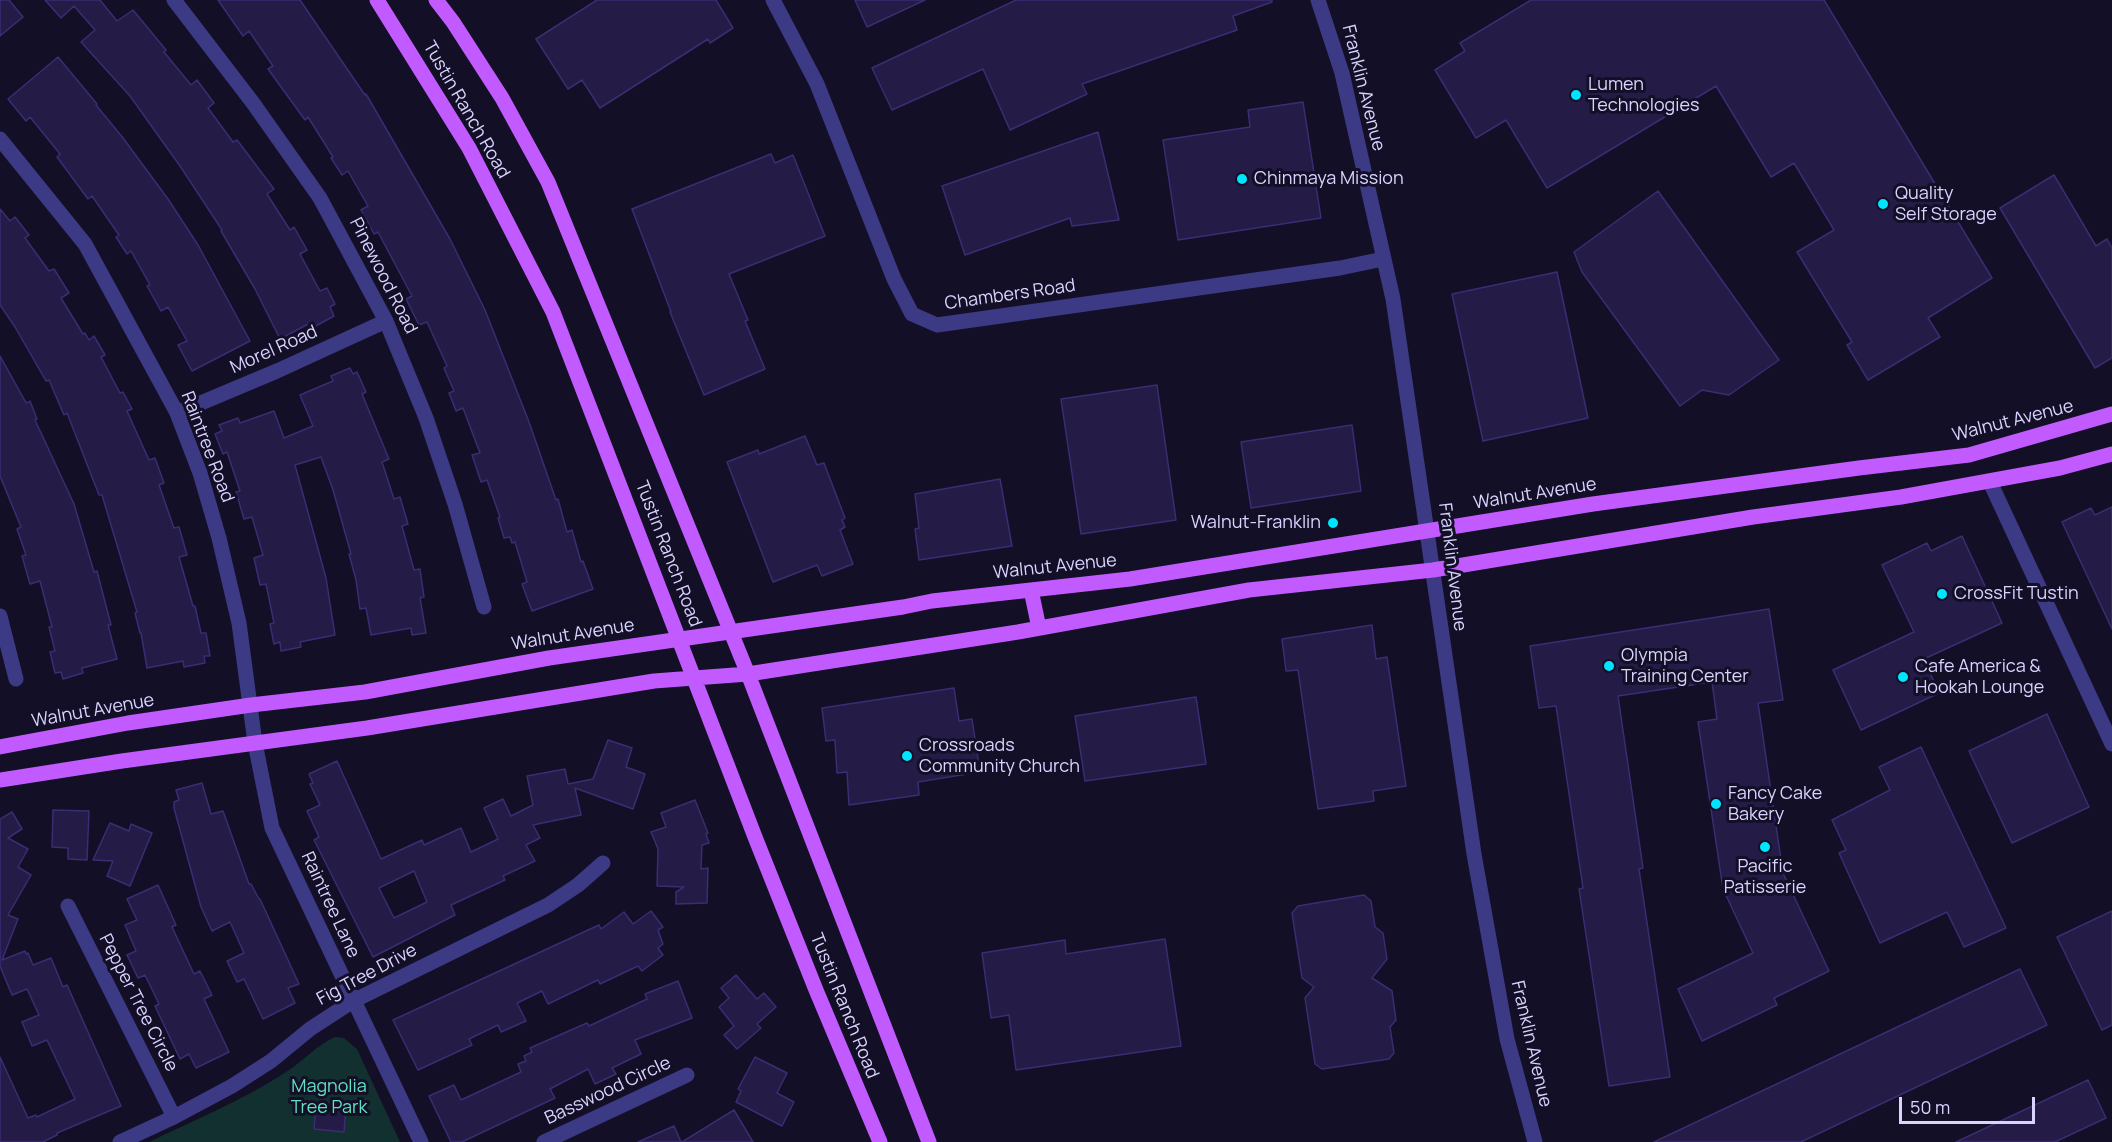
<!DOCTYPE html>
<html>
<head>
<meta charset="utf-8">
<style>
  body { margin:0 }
  #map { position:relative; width:2112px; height:1142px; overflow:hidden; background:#130f26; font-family:Manrope,sans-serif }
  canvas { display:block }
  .scale { position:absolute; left:1899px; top:1097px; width:136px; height:27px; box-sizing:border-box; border:3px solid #d9d4ff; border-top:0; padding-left:8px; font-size:18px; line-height:21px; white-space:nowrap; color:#d9d4ff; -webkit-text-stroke:4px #130f26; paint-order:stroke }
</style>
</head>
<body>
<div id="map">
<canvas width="2112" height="1142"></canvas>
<div class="scale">50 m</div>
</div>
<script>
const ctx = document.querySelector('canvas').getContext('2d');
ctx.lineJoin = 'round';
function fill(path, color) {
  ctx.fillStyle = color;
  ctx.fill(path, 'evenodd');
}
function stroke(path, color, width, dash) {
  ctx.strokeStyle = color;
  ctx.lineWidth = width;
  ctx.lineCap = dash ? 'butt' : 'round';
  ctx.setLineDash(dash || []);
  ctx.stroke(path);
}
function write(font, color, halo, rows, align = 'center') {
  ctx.font = font + ' Manrope,sans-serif';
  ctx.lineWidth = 6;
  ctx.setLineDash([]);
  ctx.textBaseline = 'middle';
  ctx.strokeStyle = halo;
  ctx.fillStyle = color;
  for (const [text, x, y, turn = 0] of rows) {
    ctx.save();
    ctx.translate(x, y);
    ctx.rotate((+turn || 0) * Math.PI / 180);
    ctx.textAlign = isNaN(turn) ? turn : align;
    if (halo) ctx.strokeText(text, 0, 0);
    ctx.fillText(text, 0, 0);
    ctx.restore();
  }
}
fill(new Path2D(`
  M335 1037 344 1038 357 1049 400 1142H149C195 1120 243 1100 286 1072 303 1061 317 1045 335 1037Z`), '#12302f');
const building = new Path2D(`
  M0 0H9L23 17 0 36Z
  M45 0H100L117 21 133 10 166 50 164 52 191 85 197 80 214 103 208 108 233 142 237 140 274 189 267 194 290 230 294 227 307 250 300 254 320 291 327 288 335 304 330 307 334 316 314 327 312 322 280 339 255 289 221 231 222 230 180 166 130 96 81 42 95 30 74 6 61 18Z
  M218 0H300L365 95 366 94 450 239 485 310 529 422 556 500 558 499 567 532 572 530 581 562 583 561 593 589 532 611 522 584 527 582 515 542 512 543 510 537 504 538 498 518 500 517 487 480 481 482 472 455 480 453 463 408 456 411 449 393 454 391 444 368 447 366 427 322 419 325 406 299 412 296 378 232 374 234 361 210 368 206 348 171 342 175 331 158 333 157 308 117 305 120 268 69 273 66 249 31 243 36Z
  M597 0H716L733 28 710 43 708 39 600 108 582 80 568 89 536 39Z
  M855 0H925L867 27Z
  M1016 0H1272V2L1233 16 1237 30 1082 84 1087 94 1010 130 983 69 892 110 872 68Z
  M1531 0H1824L1992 278 1928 318 1940 337 1868 380 1847 345 1852 342 1797 252 1834 230 1794 163 1771 177 1716 86 1547 188 1506 120 1476 138 1435 70 1465 51 1460 43Z
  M58 57 97 104 96 105 123 138 168 199 198 245 250 341 192 371 178 345 187 341 168 307 161 311 147 286 150 285 131 251 127 254 116 237 119 235 92 196 88 199 57 157 60 154 30 117 26 121 8 99Z
  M1303 102 1321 218 1178 240 1163 140 1250 127 1248 110Z
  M1098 132 1119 220 1072 226 1070 218 965 255 942 186Z
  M771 154 775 163 793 155 825 236 729 274 748 320 745 321 765 369 704 395 670 312H671L632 209Z
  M2054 175 2096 246 2107 239 2112 248V358L2095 368 2000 208Z
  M1658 191 1779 360 1729 395 1702 390 1680 406 1582 272 1574 252Z
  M0 209 10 221 15 217 29 235 25 238 49 271 54 269 69 293 61 298 83 334 85 333 89 340 94 336 105 355 101 357 120 393 123 392 132 409 127 411 149 460 155 458 164 483 159 485 174 528 179 527 187 555 179 557 193 606H195L201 633H206L210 656H204L205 663 184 667 183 661 147 668 141 633H140L135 613 137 612 102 495H99L67 413 64 415 49 380 46 381 15 327 0 305Z
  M1557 272 1588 418 1483 441 1452 294Z
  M0 356 25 401 27 403 30 401 37 419 35 420 74 504 94 572 97 571 111 625H108L117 659 82 668 83 673 63 679 61 672 55 673 50 652 55 651 49 627H52L40 581 30 584 22 556 26 555 17 529 21 527 0 476Z
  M350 368 353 374 357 372 366 392 362 394 389 459 382 462 394 499 400 497 408 524 402 526 414 570 420 569 424 597 420 598 426 633 412 635 411 628 371 635 366 608 360 609 356 580 349 554H351L333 490 321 457 295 465 326 578 335 635 300 642 301 647 281 651 280 642 274 644 270 624 274 623 266 584 260 585 254 558 263 555 252 517 244 519 236 492 240 491 227 452 223 454 215 434 222 431 219 425 238 418 240 423 274 411 284 438 313 426 300 395 333 381 331 376Z
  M1157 385 1176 520 1081 534 1061 399Z
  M1352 425 1361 491 1251 508 1241 442Z
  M805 436 817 465 824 463 845 518 842 520 845 527 840 530 853 564 822 576 817 565 773 582 727 462 758 450 759 454Z
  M1000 479 1012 546 919 560 915 529 919 528 915 494Z
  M2112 507V629L2062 522 2091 508 2095 515Z
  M1962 536 2002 623 1924 659 1939 693 1861 730 1833 670 1914 632 1882 565 1927 543 1931 551Z
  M1769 609 1783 700 1758 703 1783 873 1829 971 1774 998 1777 1005 1702 1041 1678 989 1753 953 1723 889 1698 722 1717 719 1712 682 1618 696 1643 868 1639 869 1670 1077 1609 1086 1579 889 1583 888 1556 706 1539 708 1530 646Z
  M1372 625 1376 659 1387 657 1406 786 1373 791 1374 801 1318 809 1298 670 1286 671 1282 639Z
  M954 688 959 721 972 719 980 772 918 782 919 795 849 805 847 772 837 773 835 740 826 741 822 708Z
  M1196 697 1206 764 1085 781 1075 716Z
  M2047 714 2089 807 2012 843 1969 751Z
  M608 740 632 748 626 767 645 774 633 809 575 788 581 815 533 825 540 838 526 845 535 861 503 876 505 880 451 905 455 915 373 957 314 840 319 837 307 811 320 805 310 784 313 783 309 774 337 761 381 859 422 840 424 845 461 828 471 852 498 839 484 808 503 799 511 816 533 805 527 776 565 769 568 784 593 779ZM414 871 427 902 394 918 379 888Z
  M1921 747 2006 928 1964 947 1947 912 1880 943 1839 853 1846 850 1832 820 1890 790 1879 767Z
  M202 783 211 814 223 811 249 884H251L259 899H260L299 984 288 988 295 1003 263 1019 244 979 237 982 227 961 244 953 230 922 212 931 201 907 174 808V802L179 800 176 790Z
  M695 800 708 833 706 834 709 843 702 845 701 869 708 868 707 903 676 904V892L684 887 657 886 658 849 651 832 666 827 661 813Z
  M53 810 89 811 87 860 68 859V848L52 847Z
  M12 812 22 829 8 838 28 849 18 867 31 875 8 915 18 919 2 960 25 951 26 954 28 953 33 965 51 958 63 987 67 985 121 1106 57 1133V1135L43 1142H0V1057L28 1118 36 1115 37 1117 75 1099 47 1040 32 1046 22 1022 39 1015 27 989 12 995 0 966V819Z
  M110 823 129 831 131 824 152 833 130 886 107 876 113 861 93 860Z
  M158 885 176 925 172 927 194 974 200 971 212 995 204 999 229 1052 196 1068 189 1054 180 1059 155 1006 159 1004 145 975 138 978 127 955 136 951 125 925 137 920 127 899Z
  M1364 895 1371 901 1375 927 1383 933 1387 959 1372 978 1392 991 1396 1020 1390 1027 1394 1053 1389 1059 1322 1069 1315 1064 1305 998 1314 987 1302 978 1292 913 1298 906Z
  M651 911 663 927 658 930 663 944 658 948 663 955 642 971 638 966 600 984 598 980 548 1004 542 991 517 1003 526 1021 501 1032 498 1025 469 1039 472 1045 418 1070 393 1020 599 925 601 929 624 912 633 924Z
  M2112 911V1025L2102 1030 2057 937Z
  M1165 939 1181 1046 1016 1070 1009 1015 991 1018 982 953 1065 940 1066 954Z
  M2020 969 2047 1025 1801 1142H1654Z
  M736 975 757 999 764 993 776 1007 757 1024 761 1028 737 1049 724 1035 734 1026 719 1007 729 998 721 988Z
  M678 981 692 1018 635 1040 641 1054 612 1068 616 1074 595 1084 588 1069 550 1089 555 1098 462 1142H451L429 1096 454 1085 461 1100 521 1072 518 1064 526 1061 524 1056 532 1052 530 1048 587 1023 589 1026 647 999 645 994Z
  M755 1057 787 1073 777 1093 794 1102 782 1126 736 1102 741 1091 738 1089Z
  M2088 1080 2106 1118 2055 1142H1956Z
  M316 1106 346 1108 344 1132 314 1129Z
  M734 1110 753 1142H682Z
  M674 1126 681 1142H638Z`);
fill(building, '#241b47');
stroke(building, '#3b2d73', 1.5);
stroke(new Path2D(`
  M174 0 253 103 320 198 386 321 426 418 455 504 484 607
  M773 0 817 84 894 279 912 314 937 325 1340 268 1383 259
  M1318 0 1342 73 1393 299 1474 854 1507 1039 1535 1142
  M0 139 85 244 177 413 200 473 219 538 239 623 255 743 272 828 421 1142
  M177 413 277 371 386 321
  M1990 482 2112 744
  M0 616 16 679
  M68 906 174 1117
  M120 1142 174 1117 232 1086 271 1061 310 1029 353 1001 548 905 578 885 603 863
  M544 1142 687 1075`), '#3d3a85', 15);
stroke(new Path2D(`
  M377 0 469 148 553 312 755 837 816 990 880 1142
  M436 0 453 22 502 98 548 182 748 674 929 1142
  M1031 590 1039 628
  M0 747 128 723 251 705 365 692 549 658 903 607 932 601 1130 579 1593 504 1859 468 1969 455 2112 414
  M0 780 122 761 367 728 654 681 748 674 1018 632 1249 590 1433 570 1753 517 1901 497 2060 468 2112 454`), '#c25bff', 15);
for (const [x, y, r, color] of [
  [1576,95,6,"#00e5ff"],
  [1242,179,6,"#00e5ff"],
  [1883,204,6,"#00e5ff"],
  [1333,523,6,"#00e5ff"],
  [1942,594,6,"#00e5ff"],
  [1609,666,6,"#00e5ff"],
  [1903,677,6,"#00e5ff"],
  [907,756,6,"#00e5ff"],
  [1716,804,6,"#00e5ff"],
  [1765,847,6,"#00e5ff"]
]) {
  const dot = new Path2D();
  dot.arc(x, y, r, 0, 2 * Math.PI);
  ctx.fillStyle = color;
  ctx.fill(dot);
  stroke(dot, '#130f26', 2);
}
write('18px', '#d9d4ff', '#130f26', [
  ["Lumen",1588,85],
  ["Technologies",1588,106],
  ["Chinmaya Mission",1254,179],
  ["Quality",1895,194],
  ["Self Storage",1895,215],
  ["Walnut-Franklin",1321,523,"right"],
  ["CrossFit Tustin",1954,594],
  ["Olympia",1621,656],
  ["Training Center",1621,677],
  ["Cafe America &",1915,667],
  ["Hookah Lounge",1915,688],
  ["Crossroads",919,746],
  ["Community Church",919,767],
  ["Fancy Cake",1728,794],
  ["Bakery",1728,815],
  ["Pacific",1765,867,"center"],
  ["Patisserie",1765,888,"center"]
], 'left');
write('18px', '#d9d4ff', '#130f26', [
  ["Franklin Avenue",1363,88,76],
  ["Tustin Ranch Road",466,110,60],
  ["Pinewood Road",383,276,63],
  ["Chambers Road",1010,295,-8],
  ["Morel Road",274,350,-24],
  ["Walnut Avenue",2013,421,-14],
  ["Raintree Road",207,447,69],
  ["Walnut Avenue",1535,494,-9],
  ["Tustin Ranch Road",668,554,69],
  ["Walnut Avenue",1055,567,-6],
  ["Franklin Avenue",1452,567,83],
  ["Walnut Avenue",573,635,-9],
  ["Walnut Avenue",93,711,-10],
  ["Raintree Lane",330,905,65],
  ["Fig Tree Drive",367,975,-28],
  ["Pepper Tree Circle",138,1003,63],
  ["Tustin Ranch Road",844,1006,68],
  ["Franklin Avenue",1531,1044,77],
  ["Basswood Circle",608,1091,-25]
]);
write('18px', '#5fe0c0', '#130f26', [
  ["Magnolia",329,1087],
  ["Tree Park",329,1108]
]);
</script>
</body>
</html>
